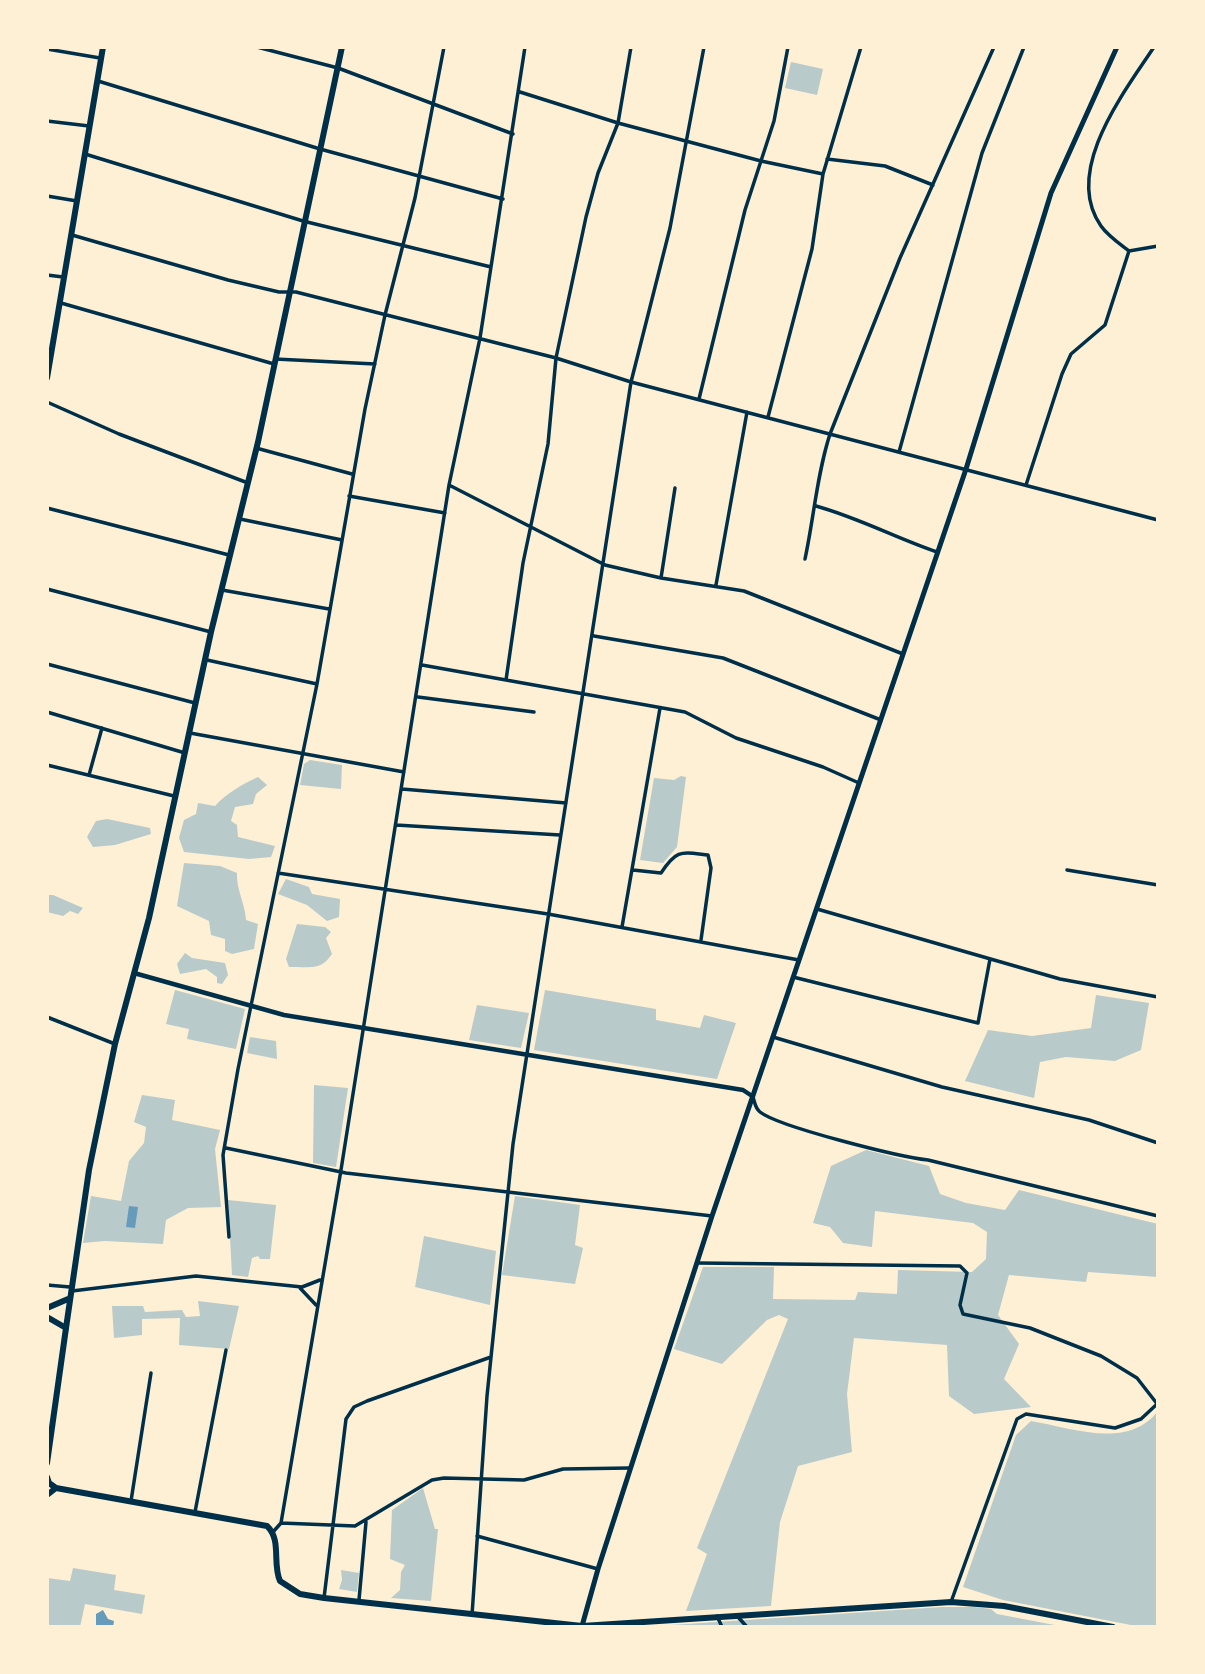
<!DOCTYPE html>
<html>
<head>
<meta charset="utf-8">
<style>
  body { margin:0 }
  #map { position:relative; width:1205px; height:1674px; overflow:hidden; background:#fdf0d5; font-family:"Alegreya Sans",sans-serif }
  canvas { display:block }
  .frame { position:absolute; inset:0; border:49px solid #fdf0d5; pointer-events:none }
</style>
</head>
<body>
<div id="map">
<canvas width="1205" height="1674"></canvas>
<div class="frame"></div>
</div>
<script>
const ctx = document.querySelector('canvas').getContext('2d');
ctx.lineJoin = 'round';
function fill(path, color) {
  ctx.fillStyle = color;
  ctx.fill(path, 'evenodd');
}
function stroke(path, color, width, dash) {
  ctx.strokeStyle = color;
  ctx.lineWidth = width;
  ctx.lineCap = dash ? 'butt' : 'round';
  ctx.setLineDash(dash || []);
  ctx.stroke(path);
}
fill(new Path2D(`
  M791 62 823 69 817 95 785 88Z
  M310 760 342 765 341 789 300 785 304 764Z
  M681 776 686 777 677 847 663 863 640 860 654 778 674 780Z
  M258 777 267 785 256 794 253 804 235 807 231 821 237 825 238 837 275 846 271 857 249 859 184 852 179 838 184 820 196 814 198 803 215 806C227 793 241 785 258 777Z
  M107 819 150 828 151 834 115 845 93 847 87 837 96 821Z
  M184 863 220 866 237 873C236 889 245 903 246 920L258 924 254 949 232 954 225 951V939L211 935 209 921 177 906Z
  M286 879 309 887 312 894 340 899 339 917 327 921 307 905 278 894Z
  M47 895H53L83 908 78 914 70 911 63 916 47 912Z
  M297 924 325 927 331 932 326 938 332 954C320 972 309 966 289 967L286 959Z
  M185 953 192 958 225 963 228 975 222 984 217 983V977L206 969 180 974 177 964Z
  M175 990 245 1009 236 1049 187 1039 189 1029 166 1024Z
  M545 990 656 1009V1020L700 1028 704 1015 736 1023 717 1079 534 1050Z
  M1096 995 1149 1003 1141 1050 1115 1061 1066 1057 1040 1062 1034 1098 965 1081 988 1030 1032 1036 1091 1028Z
  M477 1005 529 1013 521 1048 469 1040Z
  M250 1037 276 1041 277 1059 247 1053Z
  M314 1085 348 1088 336 1167 313 1163Z
  M142 1095 175 1100 172 1120 220 1130 215 1149 221 1207 188 1208 166 1220 163 1244 105 1241 83 1243 91 1196 121 1201 129 1161 144 1143 146 1127 134 1122Z
  M866 1150 929 1166 940 1194 966 1203 1005 1210 1019 1190 1158 1224V1277L1088 1272 1086 1282 1009 1275 998 1315 1019 1344 1004 1379 1031 1407 974 1414 949 1396 947 1345 854 1338 847 1394 852 1452 798 1466 780 1522 771 1606 686 1611 707 1554 697 1548 788 1319 779 1315 767 1320 722 1364 674 1349 703 1267H774L773 1299 855 1300 858 1292 897 1294 898 1270 972 1272 986 1259 987 1232 973 1223 875 1211 872 1247 843 1243 830 1227 813 1223 831 1166Z
  M515 1196 580 1205 575 1245 583 1248 575 1284 502 1275Z
  M228 1200 276 1205 270 1259H260L258 1256 252 1258 248 1277 232 1275Z
  M424 1236 496 1251 490 1305 415 1287Z
  M198 1301 239 1306 229 1349 179 1345 180 1318 142 1319V1335L114 1338 112 1306H143L145 1312 182 1310 186 1317 200 1316Z
  M1158 1411V1627H1141L1003 1600 963 1587 1016 1435 1031 1421C1072 1428 1128 1450 1158 1411Z
  M423 1488 435 1529H438L431 1601 391 1598 400 1590 401 1572 405 1565 390 1559 392 1510Z
  M73 1568 116 1575 114 1590 145 1595 142 1614 85 1604 80 1627H47V1578L70 1581Z
  M341 1570 359 1573 357 1592 339 1589 342 1580Z
  M942 1607H974L991 1609 997 1614 1065 1627H641Z`), '#b9caca');
fill(new Path2D(`
  M129 1206 138 1207 135 1228 126 1227Z
  M103 1610 108 1619 114 1621 113 1627H96V1614Z`), '#669bbc');
stroke(new Path2D(`
  M257 47 338 68 513 134
  M47 49 100 58
  M98 81 320 149 503 199
  M520 92 618 123 761 161 823 174
  M47 121 89 126
  M85 154 303 221 491 267
  M827 159 885 166 933 185
  M47 196 77 201
  M72 235 228 280 279 292H296L556 358 631 382 1158 520
  M1129 251C1120 244 1108 236 1101 226 1062 171 1125 91 1154 47
  M1129 251 1158 246
  M47 275 63 277
  M61 303 274 364
  M275 359 375 364
  M699 399 745 210 774 121 788 47
  M47 402 119 434 248 483
  M768 417 812 249 823 174 861 47
  M256 448 352 474
  M899 452 982 153 1024 47
  M449 485 605 565 661 578 744 591 903 654
  M1026 485 1062 374 1071 354 1105 325 1129 251
  M349 496 445 513
  M816 506C859 518 896 538 937 552
  M47 508 229 555
  M240 519 342 540
  M805 559C814 517 817 474 830 434L900 258 994 47
  M661 578 675 488
  M716 585 747 412
  M47 589 211 632
  M222 590 329 609
  M594 636 723 658 881 720
  M207 660 317 684
  M47 664 195 703
  M422 665 685 712 736 738 823 767 859 783
  M506 680 523 563 548 444 556 358 586 217 598 173 618 123 631 47
  M418 697 534 712
  M47 712 185 753
  M190 733 404 772
  M47 765 174 796
  M89 775 102 728
  M402 789 566 803
  M396 825 560 835
  M633 870 661 873C677 849 681 852 708 855L711 868 701 940
  M1067 870 1158 885
  M278 873 548 914 799 960
  M817 909 1060 979 1158 997
  M622 927 660 708
  M793 977 978 1023 990 959
  M47 1017 115 1044
  M773 1037 942 1087 1089 1120 1158 1143
  M753 1097C755 1103 755 1108 760 1112 779 1127 900 1157 928 1160L1158 1216
  M226 1148 346 1173 712 1216
  M229 1237 223 1155 238 1069 317 684 365 409 385 315 415 198 444 47
  M698 1263 960 1266 967 1273 960 1305 963 1314 1030 1328 1101 1356 1137 1378 1158 1405
  M47 1285 70 1287
  M300 1288 316 1305
  M72 1291 196 1276 302 1287 320 1280
  M131 1501 151 1373
  M195 1512 226 1350
  M281 1523 355 1526 432 1480 444 1478 524 1480 563 1469 630 1468
  M273 1532 281 1523 341 1170 449 485 480 338 525 47
  M477 1536 598 1569
  M324 1598 346 1419 354 1407 367 1401 491 1357
  M359 1600 366 1522
  M951 1602 1017 1419 1026 1414 1115 1428 1141 1419 1156 1405
  M472 1615 487 1396 513 1144 631 382 670 228 704 47
  M717 1616 722 1627
  M738 1617 747 1627`), '#003049', 3.5);
stroke(new Path2D(`
  M134 973 284 1015 743 1090 752 1096`), '#003049', 4.5);
stroke(new Path2D(`
  M582 1626 598 1569 712 1216 966 469 1051 193 1117 47`), '#003049', 5);
stroke(new Path2D(`
  M47 378 103 47
  M47 1308 68 1299
  M66 1328 89 1170 115 1044 149 918 211 632 258 442 342 47`), '#003049', 6);
stroke(new Path2D(`
  M47 1317 66 1328 47 1463
  M47 1477 49 1483 56 1488 267 1526C282 1540 272 1563 280 1581L300 1594 324 1598 582 1626 951 1602 1004 1606 1113 1627
  M47 1495 56 1488`), '#003049', 6);
</script>
</body>
</html>
